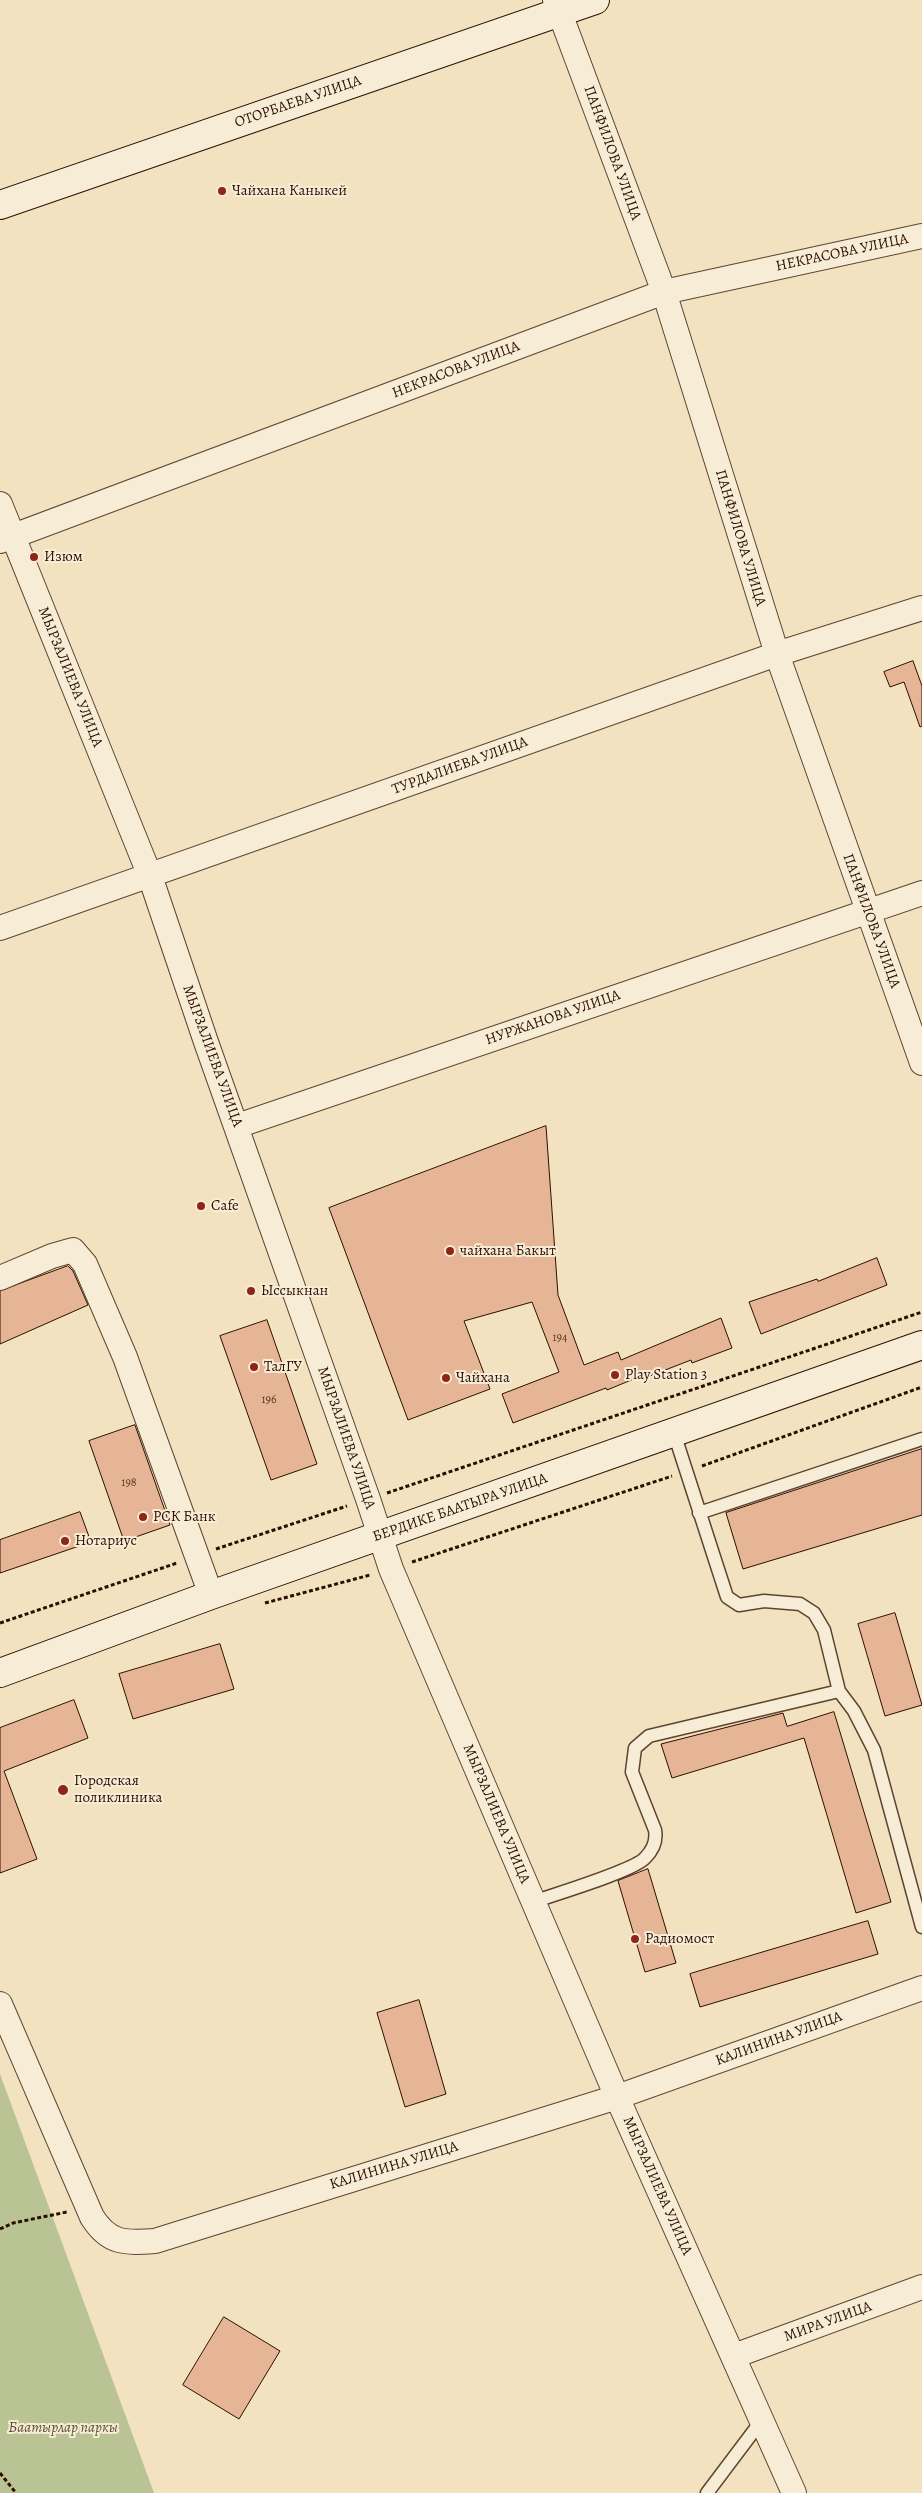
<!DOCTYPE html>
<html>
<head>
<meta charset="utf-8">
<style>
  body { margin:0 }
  canvas { display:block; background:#f2e2c0 }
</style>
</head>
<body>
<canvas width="922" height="2493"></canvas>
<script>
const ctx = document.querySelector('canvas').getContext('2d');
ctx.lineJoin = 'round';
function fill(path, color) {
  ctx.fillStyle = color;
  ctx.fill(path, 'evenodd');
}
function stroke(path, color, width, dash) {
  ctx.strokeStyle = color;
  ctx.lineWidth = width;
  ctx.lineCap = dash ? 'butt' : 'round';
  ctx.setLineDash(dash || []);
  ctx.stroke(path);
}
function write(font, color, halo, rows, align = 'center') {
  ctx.font = font + ' Alegreya,serif';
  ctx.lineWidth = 4;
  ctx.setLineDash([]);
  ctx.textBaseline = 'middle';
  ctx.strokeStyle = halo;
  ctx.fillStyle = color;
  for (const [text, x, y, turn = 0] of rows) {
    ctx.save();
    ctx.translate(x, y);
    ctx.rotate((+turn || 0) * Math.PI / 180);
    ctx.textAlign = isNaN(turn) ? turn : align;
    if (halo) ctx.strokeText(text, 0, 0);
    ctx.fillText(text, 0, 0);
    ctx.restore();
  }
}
fill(new Path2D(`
  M0 2074 154 2493H0Z`), '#b9c393');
const building = new Path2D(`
  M913 661 922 686V726L920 727 904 682 890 687 884 672Z
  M546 1126 558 1295 584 1365 618 1352 621 1360 721 1318 732 1348 692 1363 691 1360 642 1379 641 1376 607 1390 606 1388 513 1423 502 1394 559 1372 532 1302 464 1321 490 1389 408 1420 329 1208Z
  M877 1258 887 1285 761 1334 749 1302 817 1279 818 1281Z
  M68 1266 73 1271 88 1305 0 1344V1291Z
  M267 1320 317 1464 271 1480 220 1336Z
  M135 1425 170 1525 124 1541 89 1441Z
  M922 1449V1515L743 1569 726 1513Z
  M80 1512 91 1542 0 1573V1540Z
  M895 1613 922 1705 885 1716 858 1624Z
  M220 1644 234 1689 133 1719 119 1674Z
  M74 1700 88 1738 4 1771 37 1859 0 1873V1728Z
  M834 1712 891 1902 856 1913 804 1738 672 1778 661 1744 783 1713 787 1726Z
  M648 1869 676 1963 645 1972 618 1881Z
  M868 1921 878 1954 700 2007 690 1974Z
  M419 2000 446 2094 405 2107 377 2013Z
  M224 2317 280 2351 239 2419 183 2385Z`);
fill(building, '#e6b595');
stroke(building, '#2c0f00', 1);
const lane = new Path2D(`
  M674 1433 727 1597 739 1605 764 1601 800 1604 814 1613 824 1630 839 1691 854 1711 874 1750 922 1927
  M699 1513 922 1439
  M533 1902C555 1894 633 1871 645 1858 653 1850 657 1841 655 1830L632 1772 635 1748 649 1736 839 1691
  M707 2493 762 2420`);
const street = new Path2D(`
  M555 0 664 292 777 654 922 1063
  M0 504 150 876 206 1042 368 1499 391 1569 617 2097 794 2493
  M0 541 664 292 922 236
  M0 928 777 654 922 608
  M237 1126 922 893
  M0 1278 52 1256 73 1250 85 1264 125 1357 211 1595
  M0 2004 92 2217C109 2244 125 2243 155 2241L617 2097 922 1988
  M734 2356 922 2287`);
const secondary = new Path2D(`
  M0 205 595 0
  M0 1673 211 1595 922 1345`);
stroke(lane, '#5e4430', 15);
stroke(street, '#5e4430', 26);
stroke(secondary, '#2c0f00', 30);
stroke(new Path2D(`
  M702 1466 922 1387
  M387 1493 922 1312
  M216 1549 347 1506
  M412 1562 672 1476
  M265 1603 370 1575
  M0 1623 177 1563
  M0 2229 13 2223 67 2212
  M0 2473 16 2493`), '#2c0f00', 3, [4, 2.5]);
stroke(lane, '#f7ecd6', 12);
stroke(street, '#f7ecd6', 24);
stroke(secondary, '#f7ecd6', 28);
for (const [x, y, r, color] of [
  [222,191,5,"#8f2418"],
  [34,557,5,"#8f2418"],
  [201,1206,5,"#8f2418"],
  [450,1251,5,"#8f2418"],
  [251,1291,5,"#8f2418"],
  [254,1367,5,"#8f2418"],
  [615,1375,5,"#8f2418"],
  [446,1378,5,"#8f2418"],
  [143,1517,5,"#8f2418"],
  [65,1541,5,"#8f2418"],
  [63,1790,6,"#8f2418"],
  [635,1939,5,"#8f2418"]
]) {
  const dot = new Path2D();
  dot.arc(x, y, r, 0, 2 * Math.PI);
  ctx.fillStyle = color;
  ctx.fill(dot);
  stroke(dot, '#f7ecd6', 2);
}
write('12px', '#5a3825', null, [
  ["194",560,1338],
  ["196",269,1400],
  ["198",129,1483]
]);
write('15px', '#2c0f00', '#f7ecd6', [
  ["ОТОРБАЕВА УЛИЦА",298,102,-19],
  ["ПАНФИЛОВА УЛИЦА",612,153,70],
  ["НЕКРАСОВА УЛИЦА",842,253,-12],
  ["НЕКРАСОВА УЛИЦА",456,370,-21],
  ["ПАНФИЛОВА УЛИЦА",740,538,73],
  ["МЫРЗАЛИЕВА УЛИЦА",70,677,68],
  ["ТУРДАЛИЕВА УЛИЦА",460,766,-20],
  ["ПАНФИЛОВА УЛИЦА",871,921,70],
  ["НУРЖАНОВА УЛИЦА",553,1018,-19],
  ["МЫРЗАЛИЕВА УЛИЦА",212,1056,70],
  ["МЫРЗАЛИЕВА УЛИЦА",346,1438,71],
  ["БЕРДИКЕ БААТЫРА УЛИЦА",460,1508,-19],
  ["МЫРЗАЛИЕВА УЛИЦА",496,1814,67],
  ["КАЛИНИНА УЛИЦА",779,2039,-20],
  ["КАЛИНИНА УЛИЦА",394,2166,-17],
  ["МЫРЗАЛИЕВА УЛИЦА",657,2186,66],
  ["МИРА УЛИЦА",828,2322,-20]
]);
write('15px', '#2c0f00', '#f7ecd6', [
  ["Чайхана Каныкей",232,191],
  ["Изюм",44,557],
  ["Cafe",211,1206],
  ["чайхана Бакыт",460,1251],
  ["Ыссыкнан",261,1291],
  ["ТалГУ",264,1367],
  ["Play Station 3",625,1375],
  ["Чайхана",456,1378],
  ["РСК Банк",153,1517],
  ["Нотариус",75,1541],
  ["Городская",74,1781],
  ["поликлиника",74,1798],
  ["Радиомост",645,1939]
], 'left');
write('italic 15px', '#5d4e33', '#f7ecd6', [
  ["Баатырлар паркы",63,2428]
]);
</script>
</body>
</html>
